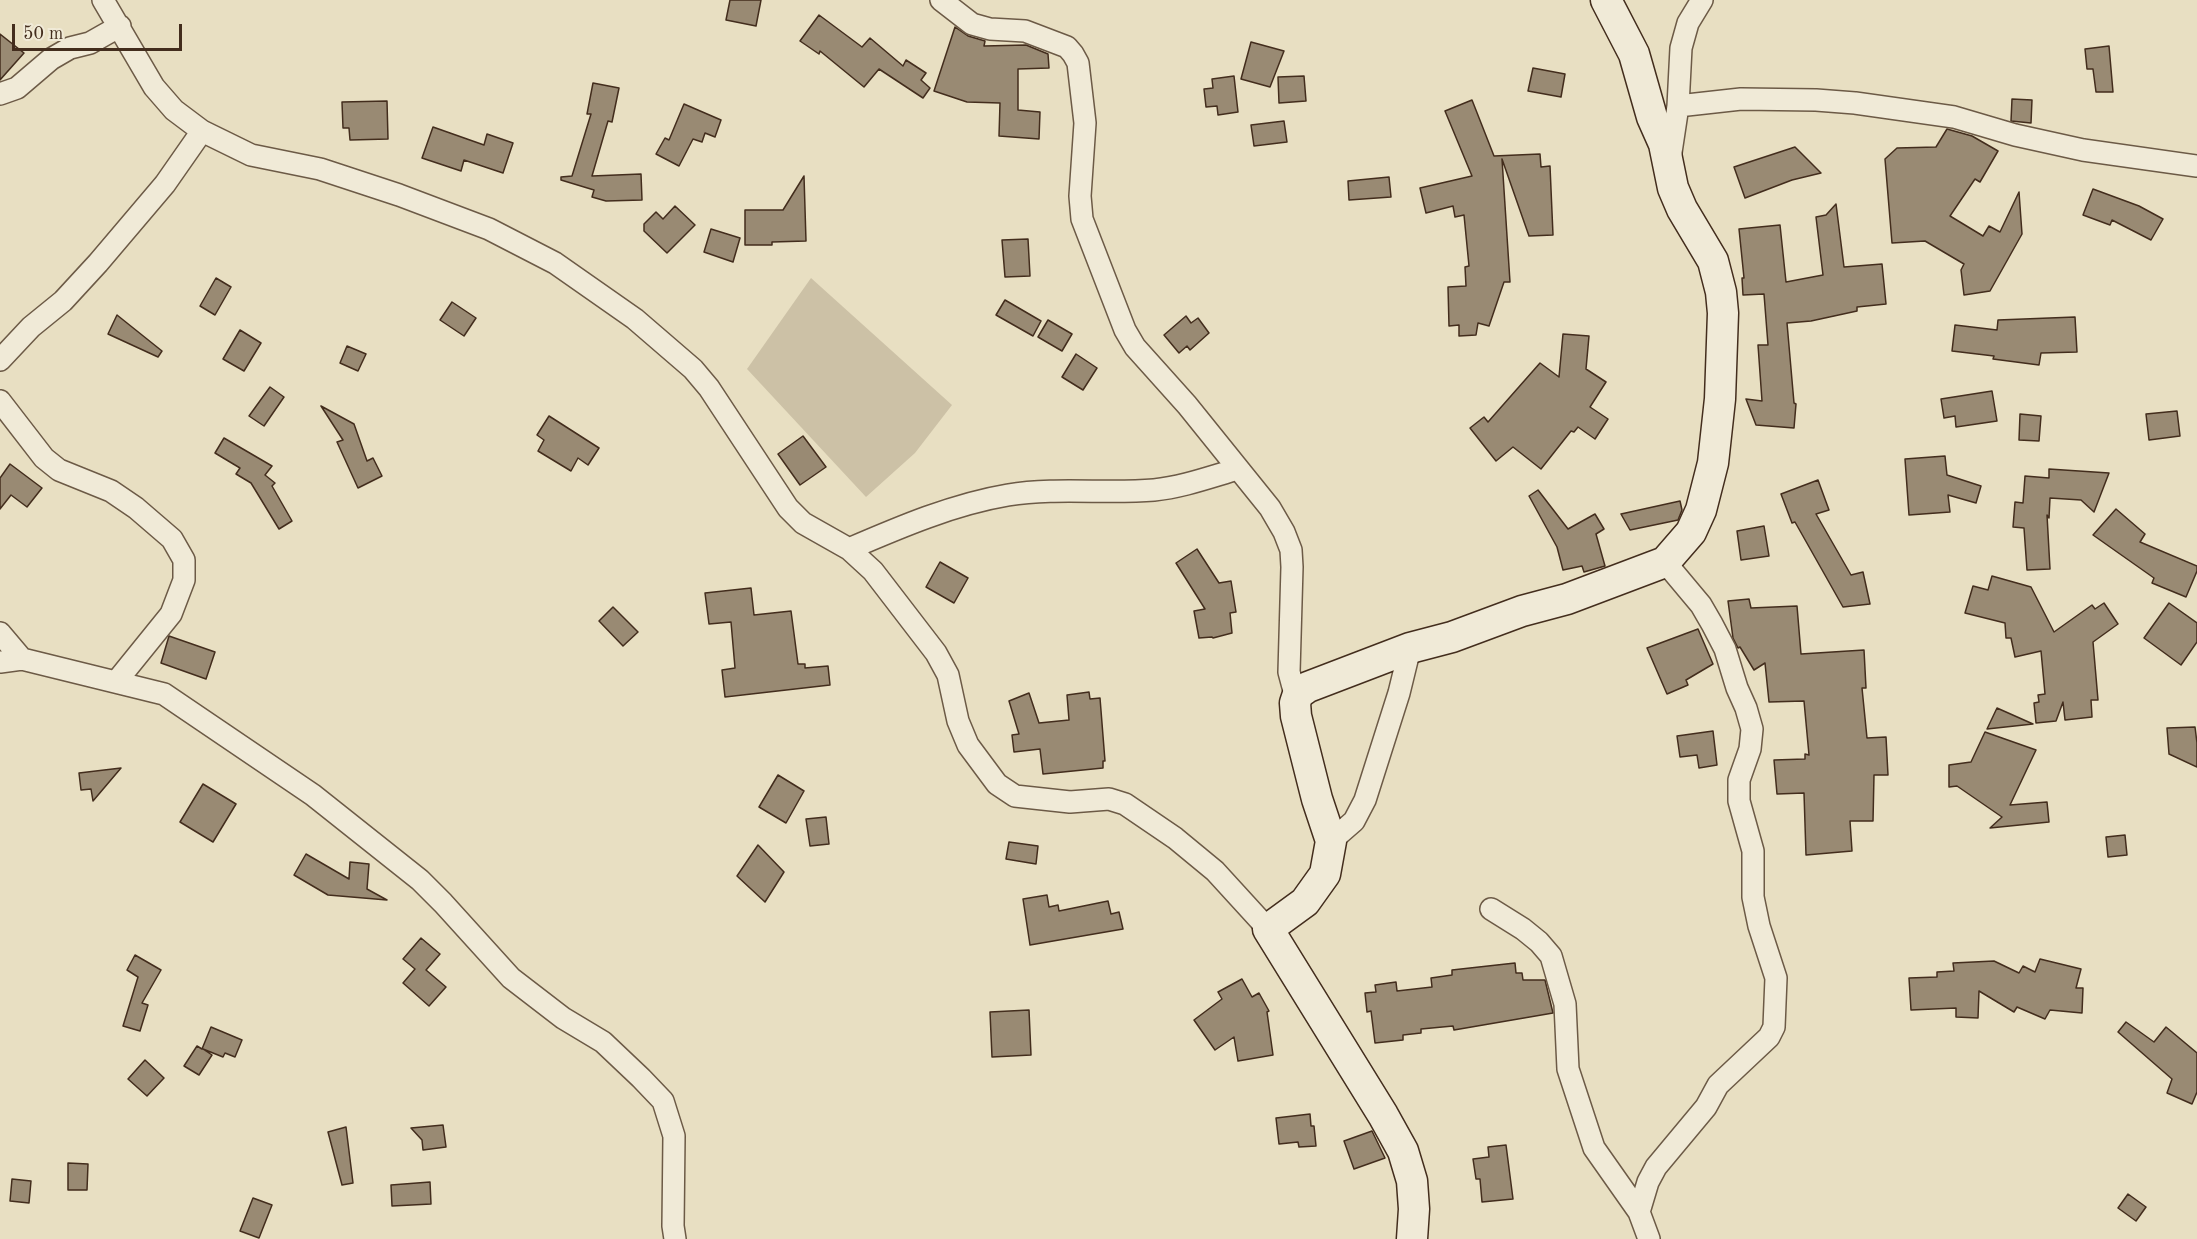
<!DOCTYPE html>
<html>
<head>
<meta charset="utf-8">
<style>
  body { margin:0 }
  #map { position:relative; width:2197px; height:1239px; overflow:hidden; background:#e8dfc2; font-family:"Old Standard TT",serif }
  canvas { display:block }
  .scale { position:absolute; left:12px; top:24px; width:170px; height:27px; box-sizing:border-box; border:3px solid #432d1d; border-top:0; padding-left:8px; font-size:18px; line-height:21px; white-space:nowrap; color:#432d1d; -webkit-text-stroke:4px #f0ead7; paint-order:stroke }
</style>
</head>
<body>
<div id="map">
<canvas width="2197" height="1239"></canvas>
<div class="scale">50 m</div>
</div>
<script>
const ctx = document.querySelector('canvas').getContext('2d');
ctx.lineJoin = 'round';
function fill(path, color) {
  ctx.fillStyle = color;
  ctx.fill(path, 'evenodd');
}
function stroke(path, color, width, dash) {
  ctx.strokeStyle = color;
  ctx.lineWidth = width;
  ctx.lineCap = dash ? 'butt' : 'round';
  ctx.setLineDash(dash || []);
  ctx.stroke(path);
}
fill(new Path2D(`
  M811 278 952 405 915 453 866 497 747 369Z`), '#ccc1a6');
const building = new Path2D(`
  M730 0H761L756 26 726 20Z
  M819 15 862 47 870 38 903 66 906 60 926 73 921 80 930 88 923 98 879 69 864 87 820 51 819 54 800 41Z
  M955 27 968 36 985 41 984 46 1026 45 1048 54 1049 68 1018 69V110L1040 112 1039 139 999 136 1000 103 967 102 934 91Z
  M0 34 24 53 0 80Z
  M1251 42 1284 51 1270 87 1241 79Z
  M2109 46 2113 92H2096L2093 69H2087L2085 49Z
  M1533 68 1565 74 1561 97 1528 91Z
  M1234 76 1238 112 1218 115 1217 106 1206 107 1204 89 1213 88 1212 79Z
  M1304 76 1306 101 1279 103 1278 77Z
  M593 83 619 88 612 122 608 121 592 176 641 174 642 200 606 201 592 197 594 190 561 180V177L572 176 591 114H587Z
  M2012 99 2032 100 2031 123 2011 121Z
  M1472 100 1494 156 1540 154 1541 167 1550 166 1553 235 1529 236 1502 159 1510 282H1504L1489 326 1478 323 1476 335 1459 336V325L1449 326 1448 287 1466 286 1465 267 1469 266 1464 215 1455 217 1453 206 1426 213 1420 188 1472 176 1445 111Z
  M387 101 388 139 350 140 349 128H343L342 102Z
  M684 104 721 120 715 137 705 133 702 142 693 139 679 166 656 154 665 138 669 140Z
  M1284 121 1287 142 1254 146 1251 125Z
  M433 127 484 145 487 134 513 143 503 173 464 160 461 171 422 158Z
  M1947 129 1972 136 1998 151 1980 182 1975 179 1950 216 1983 236 1989 226 2000 232 2019 192 2022 234 1990 291 1964 295 1961 270 1964 264 1925 241 1892 243 1885 159 1897 148 1936 147Z
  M1795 147 1821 173 1792 180 1745 198 1734 167Z
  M804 176 806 241 772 242V245H745V210H783Z
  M1389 177 1391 197 1349 200 1348 181Z
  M2093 189 2139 206 2163 219 2151 240 2112 220 2110 225 2083 215Z
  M1836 204 1844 267 1882 264 1886 304 1857 307V311L1811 321 1787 323 1794 403 1796 404 1794 428 1756 425 1746 399 1762 401 1758 345H1768L1764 294 1743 295 1742 278H1744L1739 229 1780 225 1786 282 1823 275 1816 217 1826 215Z
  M675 206 695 225 667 253 644 231V224L656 212 663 219Z
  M711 229 740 238 733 262 704 252Z
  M1028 239 1030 276 1005 277 1002 240Z
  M216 278 231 287 215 315 200 306Z
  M1005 300 1041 321 1033 336 996 315Z
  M452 302 476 318 464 336 440 320Z
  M117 315 162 351 158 357 108 334Z
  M1186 316 1191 323 1198 318 1209 333 1190 350 1187 346 1179 353 1164 335Z
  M2075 317 2077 352 2041 353 2039 365 1993 359 1994 356 1952 351 1955 325 1997 330 1998 320Z
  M1048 320 1072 334 1062 351 1038 337Z
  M240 330 261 343 244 371 223 359Z
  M1563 334 1589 336 1586 369 1606 382 1590 407 1608 419 1595 439 1578 427 1574 432 1571 431 1541 469 1513 447 1496 461 1470 428 1484 417 1488 422 1540 363 1559 377Z
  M347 346 366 354 358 371 340 363Z
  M1076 354 1097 368 1083 390 1062 377Z
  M270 387 284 397 264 426 249 416Z
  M1992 391 1997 421 1956 427 1955 416 1944 418 1941 399Z
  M321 406 354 424 367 461 373 458 382 476 358 488 337 442 343 440Z
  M2177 411 2180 436 2149 440 2146 414Z
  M2020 414 2041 416 2039 441 2019 440Z
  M549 416 599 448 588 465 578 458 571 471 538 451 544 440 537 435Z
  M803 436 826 467 800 485 778 454Z
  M224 438 272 466 265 475 275 483 272 486 292 521 279 529 251 483 236 474 240 468 215 453Z
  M1945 456 1947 475 1981 486 1976 503 1948 495 1950 512 1909 515 1905 459Z
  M10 464 42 488 27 507 11 495 0 509V478Z
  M2049 469 2109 473 2094 512 2081 500 2050 498 2049 518 2047 515 2050 569 2027 570 2024 528 2013 527 2015 502 2023 503 2025 476 2049 478Z
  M1818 480 1829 510 1816 514 1851 575 1863 572 1870 604 1843 607 1795 522 1792 523 1781 494Z
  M1538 490 1568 529 1595 514 1604 529 1596 534 1605 566 1584 572 1582 566 1563 570 1557 547 1529 496Z
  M1680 501 1682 510 1678 520 1630 530 1621 514Z
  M2116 509 2145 534 2140 542 2197 566V571L2186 597 2152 583 2154 578 2093 535Z
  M1764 526 1769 556 1741 560 1737 531Z
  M1197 549 1219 583 1231 581 1236 612 1230 613 1232 633 1213 638 1212 637 1199 638 1194 611 1205 609 1176 563Z
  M940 562 968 578 954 603 926 587Z
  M1992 576 2031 587 2054 632 2092 605 2095 609 2104 603 2118 624 2093 642 2098 700H2091L2092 717 2065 720 2063 702 2056 721 2036 723 2034 703 2039 702 2038 695 2045 694 2041 651 2015 657 2011 638H2006L2005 623 1965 613 1973 586 1988 590Z
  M751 588 754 615 791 611 798 664H805V668L828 666 830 685 725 697 722 670 735 668 731 622 709 624 705 593Z
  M1749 599 1751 608 1797 606 1801 654 1864 650 1866 688H1862L1867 738 1886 737 1888 775H1874L1873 821H1850L1852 851 1806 855 1804 793 1777 794 1774 760 1805 759V754L1809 755 1804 701 1769 702 1765 663 1754 670 1740 647 1738 648 1733 638 1728 601Z
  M2169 603 2197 623V642L2181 665 2144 638Z
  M613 607 638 632 623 646 599 621Z
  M1698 629 1713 664 1686 680 1688 685 1667 694 1647 648Z
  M169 636 215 652 206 679 161 663Z
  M1089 692 1090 699 1100 698 1105 761H1103V768L1043 774 1040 749 1014 752 1012 735 1019 734 1009 701 1029 693 1039 723 1069 720 1067 695Z
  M1997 708 2033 724 1987 729Z
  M2195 727 2197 743V767L2169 754 2167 728Z
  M1713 731 1717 765 1699 768 1697 755 1680 757 1677 736Z
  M1985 732 2036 750 2010 805 2047 802 2049 822 1990 828 2002 817 1957 786 1949 787V765L1971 762Z
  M121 768 93 801 91 789 81 790 79 773Z
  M778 775 804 791 786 823 759 807Z
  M203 784 236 804 213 842 180 822Z
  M826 817 829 844 810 846 806 819Z
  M2125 835 2127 855 2108 857 2106 837Z
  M1009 842 1038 846 1036 864 1006 859Z
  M758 845 784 872 765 902 737 876Z
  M306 854 349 879 350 862 369 864 367 889 387 900 328 895 294 875Z
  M1047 895 1049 907 1058 905 1059 911 1108 901 1111 914 1119 912 1123 929 1030 945 1023 899Z
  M421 938 440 954 426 970 446 987 429 1006 403 983 415 969 403 959Z
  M135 955 161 970 142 1003 148 1005 140 1031 123 1026 138 977 127 970Z
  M2040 959 2081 969 2076 988H2083L2082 1013 2050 1010 2045 1019 2017 1007 2014 1012 1979 991 1978 1018 1956 1017V1008L1911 1010 1909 978 1937 977V972L1954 971 1953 963 1994 961 2019 973 2023 966 2035 972Z
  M1515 963 1516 973H1522L1523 980H1545L1553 1013 1454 1030 1453 1026 1421 1029V1033L1403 1035V1040L1375 1043 1371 1011 1367 1012 1365 993 1376 992 1375 985 1396 982 1397 991 1432 987 1431 978 1452 975V970Z
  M1242 979 1252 997 1259 993 1269 1011 1267 1012 1273 1055 1238 1061 1234 1037 1215 1050 1194 1020 1222 999 1218 992Z
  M1029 1010 1031 1055 992 1057 990 1012Z
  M2126 1022 2154 1042 2166 1027 2197 1053V1092L2192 1104 2167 1093 2172 1079 2118 1032Z
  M211 1027 242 1040 235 1057 225 1053 223 1057 203 1049 212 1055 199 1075 184 1066 197 1046 202 1049Z
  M145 1060 164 1078 147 1096 128 1079Z
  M1310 1114 1311 1126H1314L1316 1146 1299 1147 1298 1142 1279 1144 1276 1118Z
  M443 1125 446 1147 423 1150 422 1140 411 1128Z
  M346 1127 353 1183 342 1185 328 1132Z
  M1372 1131 1385 1158 1354 1169 1344 1141Z
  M1506 1145 1513 1199 1482 1202 1480 1179H1476L1473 1159 1489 1157 1488 1147Z
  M68 1163 88 1164 87 1190H68Z
  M12 1179 31 1181 29 1203 10 1201Z
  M430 1182 431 1204 392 1206 391 1185Z
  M2128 1194 2146 1207 2136 1221 2118 1208Z
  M253 1198 272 1205 259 1238 240 1231Z`);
fill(building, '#998a73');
stroke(building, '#432d1d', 1.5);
const street = new Path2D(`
  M103 0 154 87 174 110 202 131 251 155 320 169 399 195 489 229 555 263 635 319 693 369 709 388 788 508 803 523 849 549 873 571 936 653 948 675 958 721 968 745 997 784 1015 796 1070 802 1109 799 1125 804 1175 838 1215 871 1268 929
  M941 0 972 24 990 29 1025 31 1067 47 1073 54 1078 63 1085 123 1080 196 1082 219 1125 330 1135 347 1187 405 1270 508 1284 532 1291 550 1292 567 1289 672 1293 687 1298 694
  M0 94 17 88 51 59 70 48 90 43 120 26
  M1678 106 1741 99 1816 100 1855 103 1954 117 2015 135 2083 150 2197 166
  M1670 159 1678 106 1681 48 1688 23 1702 0
  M0 360 31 327 63 301 98 263 165 184 202 131
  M0 401 44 458 59 470 111 491 136 508 172 539 184 560V580L171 614 116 682
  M849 549C900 527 954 504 1008 495 1056 487 1106 494 1154 490 1183 487 1210 477 1238 469
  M0 633 22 659
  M0 662 22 659 164 694 313 795 420 880 443 903 511 978 563 1018 603 1042 641 1078 663 1101 674 1136 673 1226 675 1239
  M1331 841 1354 821 1365 800 1399 693 1410 648
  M1491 909 1523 929 1539 942 1551 956 1565 1004 1568 1069 1594 1148 1639 1212 1649 1239
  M1639 1212 1648 1182 1656 1167 1706 1107 1718 1085 1769 1037 1774 1027 1776 978 1759 926 1753 897V851L1739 801V780L1750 749 1752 729 1746 708 1737 688 1725 649 1712 624 1701 605 1665 562`);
const secondary = new Path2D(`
  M1412 1239 1414 1209 1412 1181 1403 1151 1383 1115 1268 929 1305 902 1325 874 1331 841 1317 799 1296 716 1295 703 1298 694 1308 687 1410 648 1452 637 1522 611 1567 599 1665 562 1691 532 1701 510 1713 463 1720 399 1723 313 1721 292 1713 261 1682 209 1673 188 1664 144 1652 117 1634 54 1606 0`);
stroke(street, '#6c5a46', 24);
stroke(secondary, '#432d1d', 33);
stroke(street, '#f0ead7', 21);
stroke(secondary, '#f0ead7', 30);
</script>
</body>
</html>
